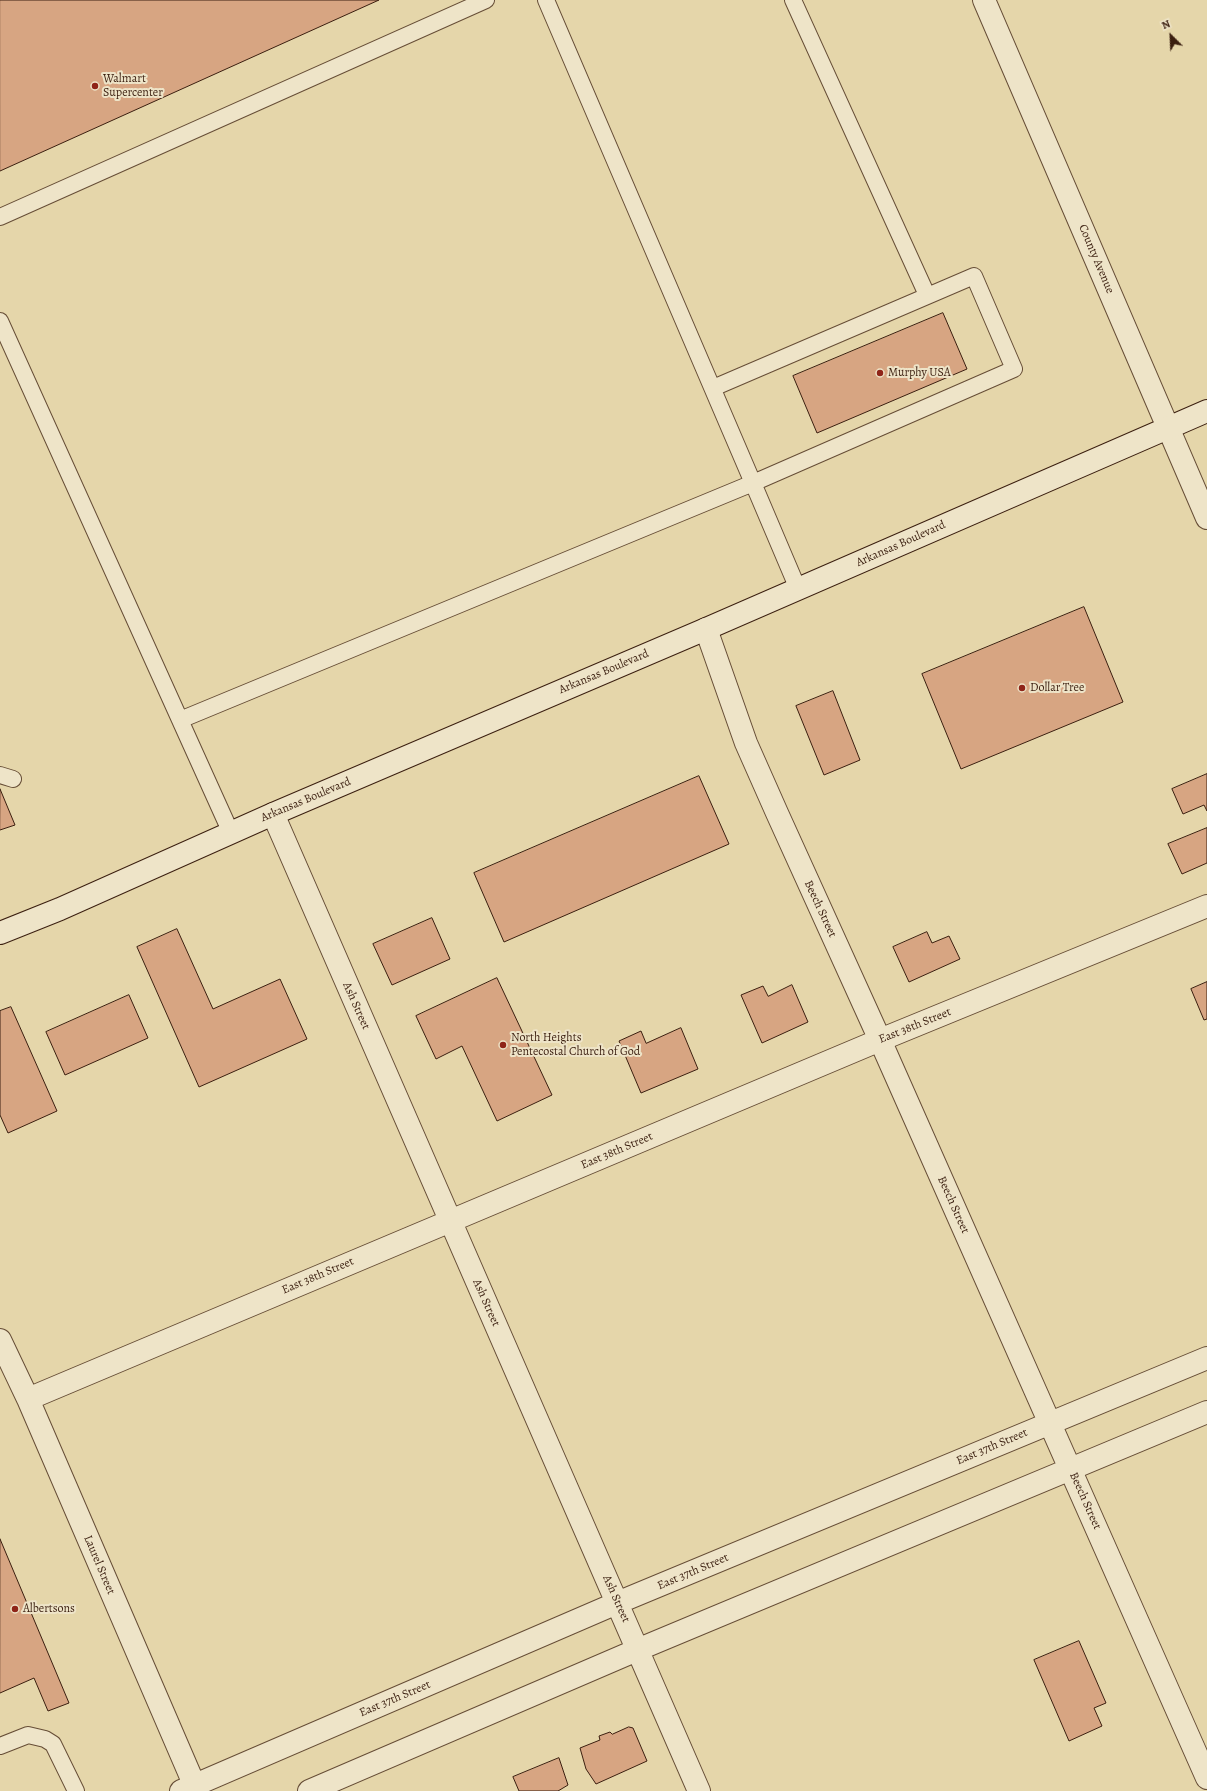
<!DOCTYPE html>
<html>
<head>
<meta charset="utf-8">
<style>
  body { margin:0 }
  #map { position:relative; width:1207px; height:1791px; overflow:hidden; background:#e5d6aa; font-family:Alegreya,serif }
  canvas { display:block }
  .north { position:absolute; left:1151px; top:16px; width:40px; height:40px; -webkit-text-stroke:3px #eee4c8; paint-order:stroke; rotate:336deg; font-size:11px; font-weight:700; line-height:16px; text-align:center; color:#3b1f10 }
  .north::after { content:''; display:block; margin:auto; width:14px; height:18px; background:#3b1f10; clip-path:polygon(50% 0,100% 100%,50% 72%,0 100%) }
</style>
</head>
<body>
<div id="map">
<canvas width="1207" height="1791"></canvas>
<div class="north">N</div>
</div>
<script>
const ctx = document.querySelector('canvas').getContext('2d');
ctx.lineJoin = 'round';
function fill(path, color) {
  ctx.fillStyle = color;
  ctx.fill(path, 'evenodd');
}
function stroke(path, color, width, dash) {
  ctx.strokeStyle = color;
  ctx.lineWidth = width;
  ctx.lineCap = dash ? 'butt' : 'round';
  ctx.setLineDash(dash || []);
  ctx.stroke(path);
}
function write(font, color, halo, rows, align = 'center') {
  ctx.font = font + ' Alegreya,serif';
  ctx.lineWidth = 4;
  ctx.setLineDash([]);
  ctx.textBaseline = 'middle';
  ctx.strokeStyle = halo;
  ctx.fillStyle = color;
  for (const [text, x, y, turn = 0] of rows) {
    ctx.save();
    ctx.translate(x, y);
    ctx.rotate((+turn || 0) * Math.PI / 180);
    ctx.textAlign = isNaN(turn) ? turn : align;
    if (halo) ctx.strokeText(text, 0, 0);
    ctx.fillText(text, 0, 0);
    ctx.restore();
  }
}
const building = new Path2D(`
  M0 0H379L0 171Z
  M943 313 967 369 817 433 793 376Z
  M1084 607 1123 702 961 769 922 674Z
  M833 691 860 760 824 775 796 706Z
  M1207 774V811L1204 805 1183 814 1172 789Z
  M699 776 729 844 504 942 474 873Z
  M0 789 15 825 0 830Z
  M1207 828V863L1182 874 1168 844Z
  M432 918 450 959 392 985 373 944Z
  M177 929 213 1009 280 979 307 1039 199 1087 137 947Z
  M927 932 932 943 949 936 960 959 909 982 893 947Z
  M497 978 552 1095 497 1121 462 1046 436 1059 416 1016Z
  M1207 982V1019L1204 1020 1191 989Z
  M792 985 808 1022 762 1043 741 995 763 986 768 996Z
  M129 995 148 1038 65 1075 46 1032Z
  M11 1007 57 1111 8 1133 0 1115V1011Z
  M681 1028 698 1069 641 1093 619 1041 641 1031 646 1043Z
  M0 1539 69 1703 48 1711 34 1678 0 1693Z
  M1079 1641 1106 1703 1094 1708 1102 1726 1069 1741 1034 1660Z
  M629 1727 633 1728 647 1761 596 1784 586 1769 580 1748 600 1740 599 1736 610 1732 612 1734Z
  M559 1758 568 1785 558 1791H519L513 1777Z`);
fill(building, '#d7a582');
stroke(building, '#3b1f10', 1);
const service = new Path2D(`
  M793 0 927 295
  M0 217 486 0
  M0 321 231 833
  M713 388 974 276 1014 369 753 483 798 589
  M180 720 753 483 546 0
  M0 775 13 779
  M0 1746 28 1735 45 1739 53 1744 76 1791`);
const minor = new Path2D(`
  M706 629 746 743 777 813 880 1040 1207 1778
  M273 814 699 1791
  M0 1340 28 1399 197 1791
  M28 1399 880 1040 1207 906
  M181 1791 617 1603 1207 1358
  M309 1791 637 1650 1207 1412`);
const tertiary = new Path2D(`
  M984 0 1207 518`);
const secondary = new Path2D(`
  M0 933 60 909 273 814 706 629 1207 411`);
stroke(service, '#664d36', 18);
stroke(minor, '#664d36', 24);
stroke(tertiary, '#664d36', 24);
stroke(secondary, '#3b1f10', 24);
stroke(service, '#eee4c8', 16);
stroke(minor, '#eee4c8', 22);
stroke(tertiary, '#eee4c8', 22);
stroke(secondary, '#eee4c8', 22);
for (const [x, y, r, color] of [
  [95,86,4,"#8f2418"],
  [880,373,4,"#8f2418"],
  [1022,688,4,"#8f2418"],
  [503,1045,4,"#8f2418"],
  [15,1609,4,"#8f2418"]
]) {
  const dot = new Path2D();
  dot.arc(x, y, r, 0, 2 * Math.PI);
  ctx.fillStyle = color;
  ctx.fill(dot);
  stroke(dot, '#eee4c8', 1.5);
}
write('12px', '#3b1f10', '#eee4c8', [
  ["Walmart",103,79],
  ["Supercenter",103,93],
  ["Murphy USA",888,373],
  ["Dollar Tree",1030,688],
  ["North Heights",511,1038],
  ["Pentecostal Church of God",511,1052],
  ["Albertsons",23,1609]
], 'left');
write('12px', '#3b1f10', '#eee4c8', [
  ["County Avenue",1096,259,67],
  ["Arkansas Boulevard",901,544,-24],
  ["Arkansas Boulevard",604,672,-23],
  ["Arkansas Boulevard",306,800,-23],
  ["Beech Street",820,909,65],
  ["Ash Street",356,1006,66],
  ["East 38th Street",915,1026,-22],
  ["East 38th Street",617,1151,-23],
  ["Beech Street",953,1205,66],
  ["East 38th Street",318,1276,-23],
  ["Ash Street",486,1303,66],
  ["East 37th Street",992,1447,-23],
  ["Beech Street",1085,1501,66],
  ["Laurel Street",99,1565,67],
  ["East 37th Street",693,1572,-23],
  ["Ash Street",616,1599,66],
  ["East 37th Street",395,1699,-23]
]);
</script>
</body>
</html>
